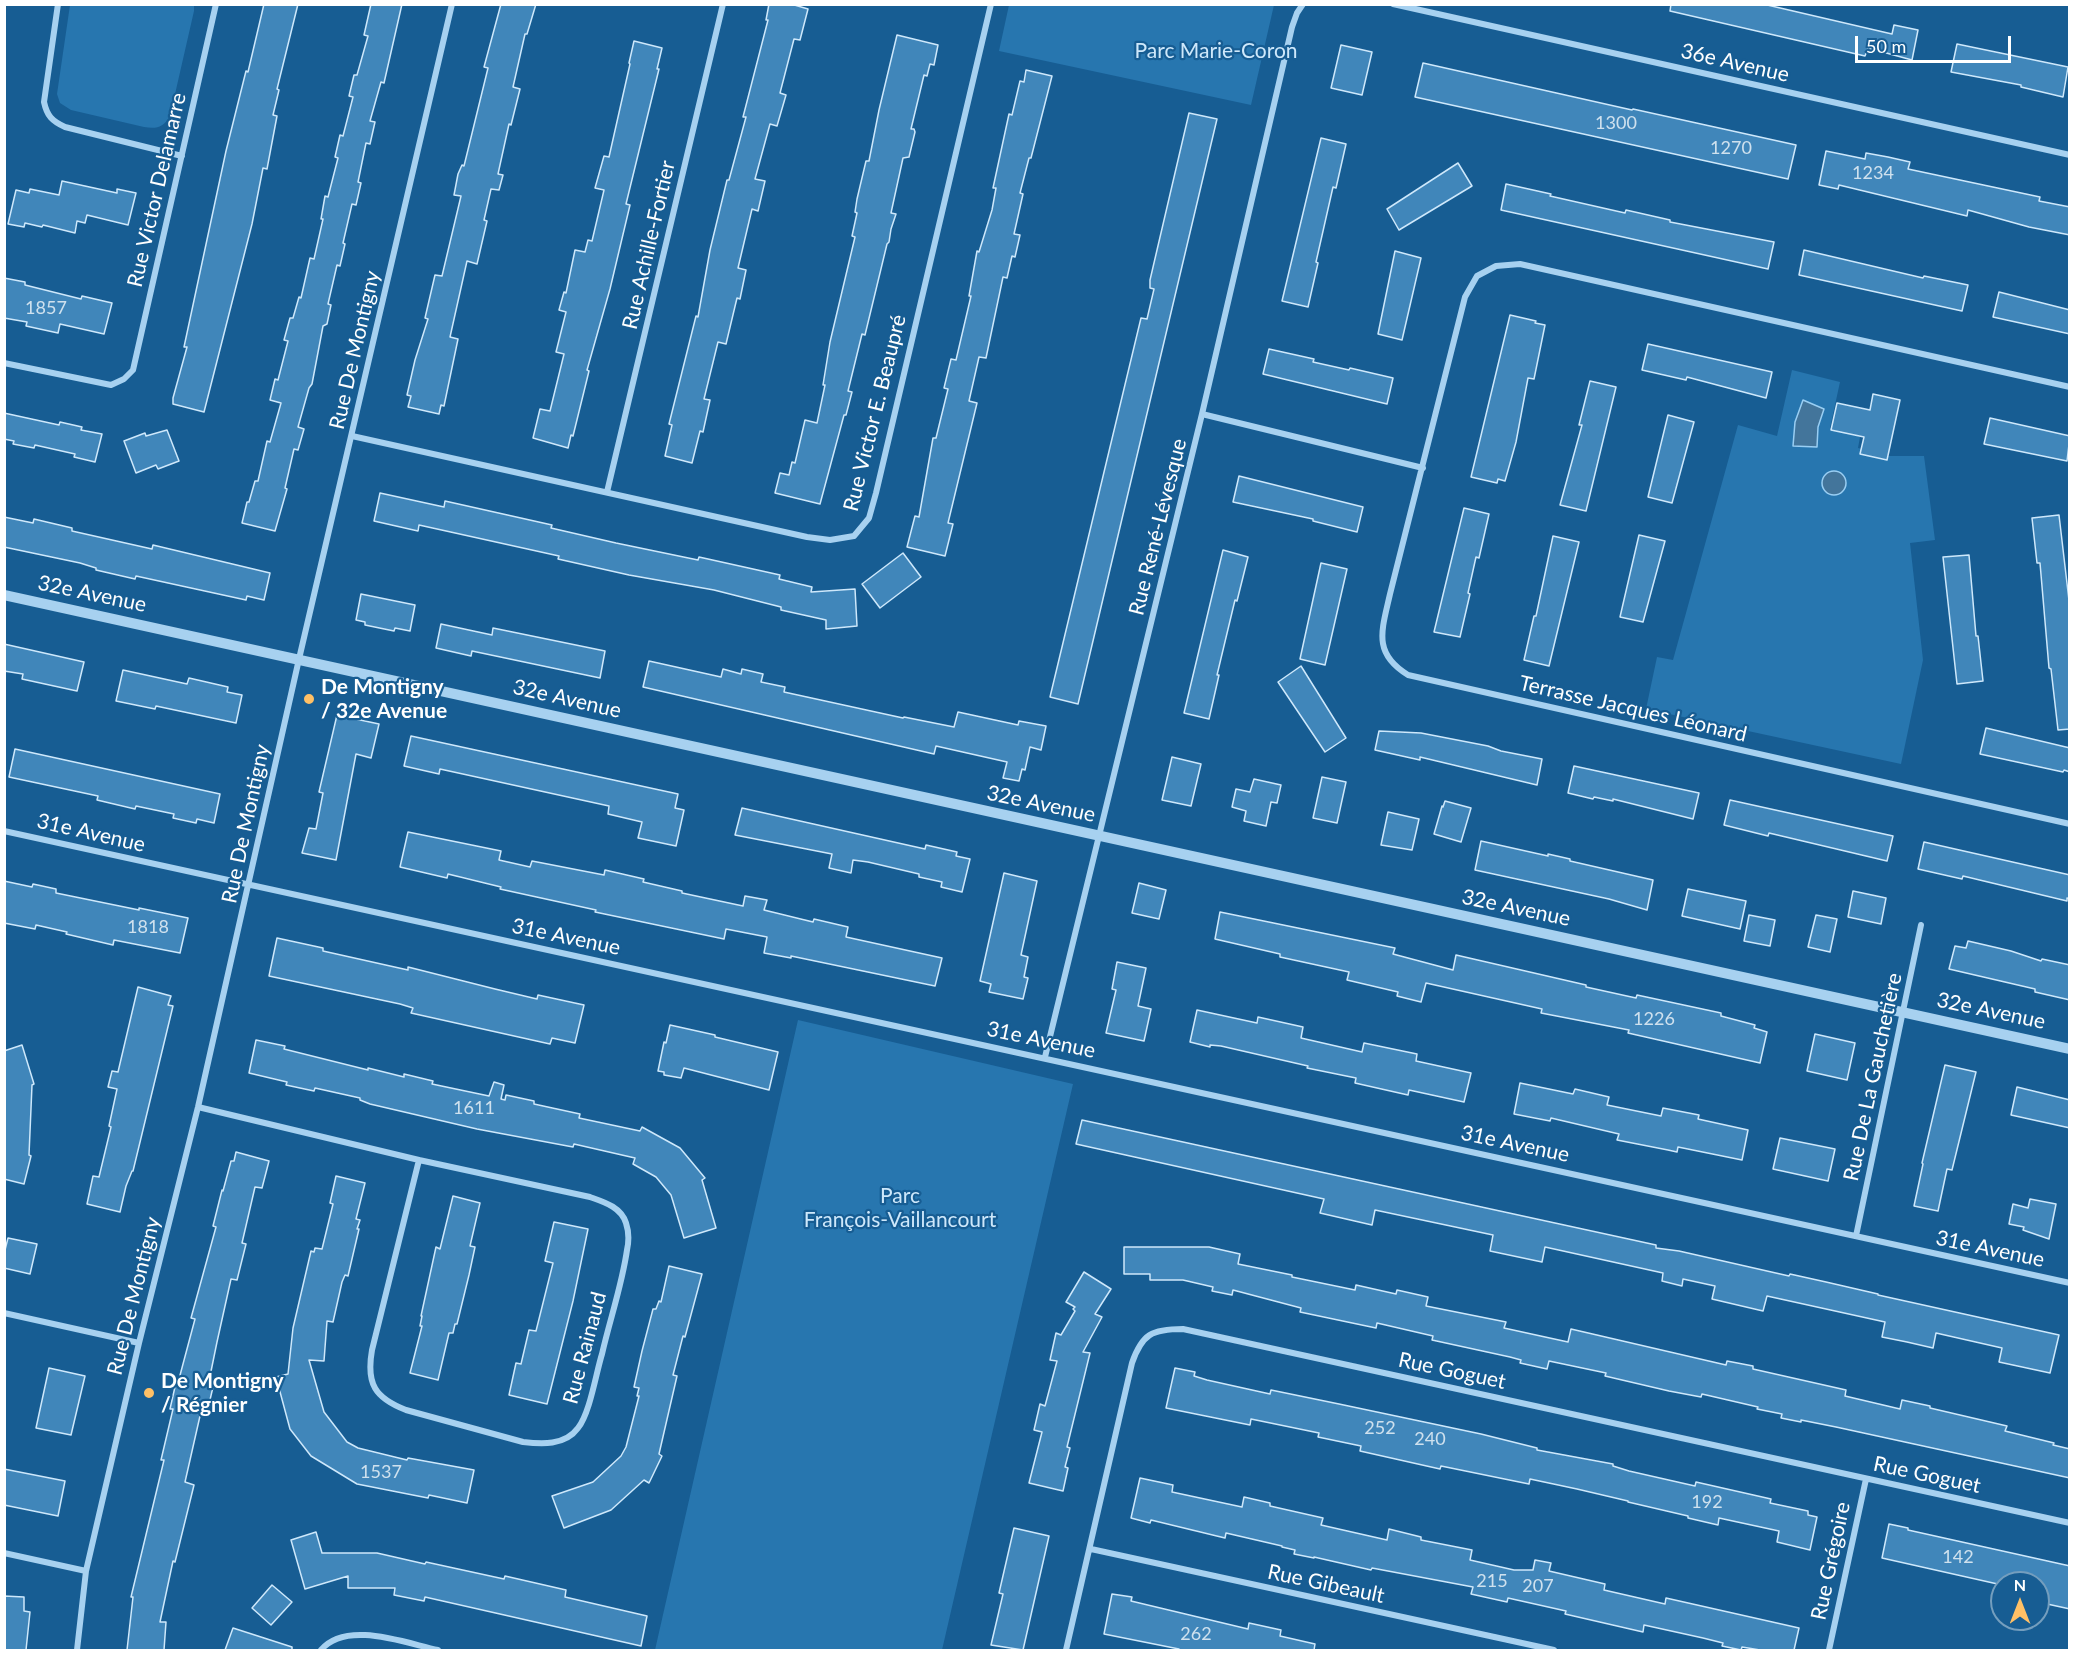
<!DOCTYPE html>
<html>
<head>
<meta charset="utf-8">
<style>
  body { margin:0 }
  #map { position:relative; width:2074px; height:1655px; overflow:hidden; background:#175d93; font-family:Lato,sans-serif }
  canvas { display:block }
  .frame { position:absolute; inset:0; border:6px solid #fff; pointer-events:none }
  .north { position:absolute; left:1990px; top:1571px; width:60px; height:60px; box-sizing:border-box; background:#175d93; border:2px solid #749ebe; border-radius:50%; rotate:0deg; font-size:16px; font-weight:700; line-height:24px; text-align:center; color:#fff }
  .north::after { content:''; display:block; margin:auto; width:21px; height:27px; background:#ffc066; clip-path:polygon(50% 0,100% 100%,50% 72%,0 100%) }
  .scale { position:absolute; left:1855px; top:36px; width:156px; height:27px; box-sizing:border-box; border:3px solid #fff; border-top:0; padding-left:8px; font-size:18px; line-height:21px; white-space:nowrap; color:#fff; -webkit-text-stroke:4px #175d93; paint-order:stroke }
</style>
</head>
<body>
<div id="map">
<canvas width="2074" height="1655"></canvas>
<div class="frame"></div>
<div class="north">N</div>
<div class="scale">50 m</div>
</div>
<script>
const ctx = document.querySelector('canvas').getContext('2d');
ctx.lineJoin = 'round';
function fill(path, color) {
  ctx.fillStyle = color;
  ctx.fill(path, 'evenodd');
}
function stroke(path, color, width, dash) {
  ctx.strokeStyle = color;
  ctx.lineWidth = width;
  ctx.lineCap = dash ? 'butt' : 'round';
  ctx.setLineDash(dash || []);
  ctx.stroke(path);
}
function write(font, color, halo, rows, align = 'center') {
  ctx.font = font + ' Lato,sans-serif';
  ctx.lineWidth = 4.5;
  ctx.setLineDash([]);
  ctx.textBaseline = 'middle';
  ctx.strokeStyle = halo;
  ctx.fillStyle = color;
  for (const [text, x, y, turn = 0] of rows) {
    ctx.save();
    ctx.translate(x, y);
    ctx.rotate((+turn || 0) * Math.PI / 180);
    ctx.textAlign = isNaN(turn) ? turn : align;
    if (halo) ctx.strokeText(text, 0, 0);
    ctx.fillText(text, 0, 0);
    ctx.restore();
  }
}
fill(new Path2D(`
  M70 5H194V11L170 116C163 128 156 129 144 127L71 110 60 103 57 94Z
  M1009 5V4L1274 5 1251 105 999 51Z
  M1792 370 1840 382 1830 428 1860 437 1858 448 1889 456H1924L1935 540 1910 543 1923 660 1901 764 1646 709 1657 657 1673 660 1738 425 1777 436Z
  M798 1020 1073 1084 942 1650H655Z`), '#2776af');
const water = new Path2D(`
  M1803 400 1824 409 1818 427 1817 447 1793 446 1795 422Z
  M1822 483a12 12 0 1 1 24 0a12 12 0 1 1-24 0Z`);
fill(water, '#43759b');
stroke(water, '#99cef3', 1.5);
const building = new Path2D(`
  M264 4H298L277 89 279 90 273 115 277 116 267 169 263 168 252 224 204 412 173 404V398L187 347H184L226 151 246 71 248 72Z
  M371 4H402L384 83 381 82 370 121 375 122 370 144 366 143 358 182 361 183 356 205 352 204 343 243 345 244 340 266 337 265 328 304 331 305 327 324 323 326 312 384 309 388 298 427 304 429 298 450 294 449 285 488 287 489 275 531 242 523 247 502H249L255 481H258L267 441 270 442 281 403 270 400 275 379 278 380 288 341 284 340 290 318H293L299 297 301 298 310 258 314 259 323 219H321L325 196 328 197 338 158 335 157 340 135 343 136 353 97 349 96 354 75H357L368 36 364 35Z
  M501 4H536L527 34H525L513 87 520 89 511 125 509 124 498 174 503 175 499 190 491 189 484 220 487 221 477 264 467 261 450 337 458 339 444 406 441 405 439 414 408 407 411 396 407 395 415 360 428 319 425 318 435 275 442 276 461 196 454 195 458 174 462 165 464 166 488 68 484 67Z
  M769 4H791L808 9 800 40 794 39 780 93 786 95 777 126 770 124 755 179 765 181 758 211 752 209 738 268 746 270 740 299 737 298 726 344 718 342 704 399 710 400 703 432 700 431 692 463 665 456 672 425 669 424 696 316 698 317 710 250 727 180H729L746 117H743L768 20H766Z
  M1671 4H1763L1892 34 1894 25 1918 30 1912 60 1868 48 1865 56 1670 11Z
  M897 35 938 45 934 65 930 64 927 76 924 75 911 129H914L915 132 909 157 903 158 891 213 896 214 891 229 889 242 887 244 865 335 862 334 848 391 852 392 846 415H844L820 504 775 493 780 473 789 475 792 462 795 463 805 420 817 423 825 385H823L830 342 855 237 852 236 857 213 855 212 857 199 866 161H869L879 110Z
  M634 41 662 48 657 69H659L626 204 630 205 610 289 587 370 589 371 573 436 571 435 568 448 533 438 540 409 550 411 564 354 556 352 566 312 559 310 564 292 566 293 575 250 585 252 588 240 592 241 604 190 595 188 604 156 609 157 630 64 629 63Z
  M1957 44 2068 67 2063 97 2021 87V85L1951 72Z
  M1341 45 1372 52 1362 95 1331 88Z
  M1423 63 1632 110 1633 109 1796 145 1788 179 1415 97Z
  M1026 70 1052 76 1031 158H1029L1020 193 1023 194 1014 234 1020 235 1015 257 1012 256 1007 278 1003 277 986 358 979 357 969 401 977 403 948 523 953 524 945 556 907 547 915 516 919 517 933 438H936L948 389 944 388 951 359 956 360 971 296H969L977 251 979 252 992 210 996 188H993L1009 114 1012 115 1020 81 1024 82Z
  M1189 113 1217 119 1078 704 1050 697 1141 318 1147 319 1154 289 1150 288V280Z
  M1321 138 1346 144 1336 188 1333 187 1316 262 1318 263 1308 307 1282 301Z
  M1826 151 1865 159 1866 153 1888 157 1910 162 1908 169 2040 197 2039 201 2070 207V235L2029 227 1968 210 1967 216 1839 185 1838 189 1819 185Z
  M1458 163 1472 186 1399 230 1387 209Z
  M62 181 117 193V189L136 193 128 225 87 215 85 223 77 221 75 233 43 225 42 227 25 223 24 227 8 224 16 190 29 193 30 189 59 195Z
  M1506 184 1551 194 1550 196 1625 213 1626 210 1670 220V222L1774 242 1768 269 1501 210Z
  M1804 250 1923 278 1924 276 1968 285 1962 311 1799 275Z
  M1395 251 1421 258 1402 340 1378 334Z
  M4 278 25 282V285L81 299 82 296 112 303 104 334 60 324 58 333 26 326 27 322 4 318Z
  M1999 292 2070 310V334L1993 317Z
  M1510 315 1536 321 1535 323 1545 325 1534 379 1528 378 1516 442 1505 481 1498 479 1497 483 1471 477Z
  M1648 344 1772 372 1766 398 1687 377 1686 380 1642 370Z
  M1269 349 1314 359 1313 362 1349 370 1350 368 1393 378 1387 404 1263 374Z
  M1590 381 1616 387 1586 511 1560 505 1582 425H1579Z
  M1873 394 1900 400 1887 460 1860 454 1864 437 1831 430 1837 403 1870 410Z
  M4 413 59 425 60 422 82 427 81 430 102 434 95 462 74 457 75 454 35 445 34 448 13 444 14 441 4 439Z
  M1668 415 1694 422 1672 503 1648 497Z
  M1990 418 2070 436 2067 461 1984 444Z
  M167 430 179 461 158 469 156 465 136 473 124 441 145 433 146 436Z
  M1239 476 1363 507 1357 532 1313 521V519L1233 502Z
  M380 493 444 507 445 501 552 525 551 528 616 543 698 560 699 557 780 575 779 579 812 587 811 592 855 589 857 626 826 629V620L781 610V607L714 590 629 575 558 559 559 556 419 525 418 531 374 521Z
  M1464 508 1489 514 1479 558 1476 557 1468 593 1470 594 1460 637 1434 632Z
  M2059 515 2070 609V729L2058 730 2051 669 2049 668 2040 563H2037L2032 518Z
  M4 517 33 523 34 519 72 528V531L152 549 153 545 270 573 264 600 247 596 246 600 136 576 135 579 96 570V568L80 563 4 547Z
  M1639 535 1665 541 1643 622 1620 617Z
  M1553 536 1579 542 1549 666 1524 660 1534 616H1536Z
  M1223 550 1248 557 1237 601 1235 600 1217 675H1219L1209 719 1184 713Z
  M903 553 921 577 880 608 862 584Z
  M1969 555 1976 636H1978L1983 681 1957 684 1943 557Z
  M1321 563 1347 569 1325 665 1300 659Z
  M361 594 415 605 410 631 395 628 394 631 365 625V622L356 620Z
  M441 624 492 635 493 628 605 651 600 678 472 651 471 656 436 648Z
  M4 644 84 662 77 691 22 679 23 674 4 671Z
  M649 661 721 677 723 669 741 674 742 669 763 674 761 682 785 687 784 692 903 718 904 717 954 727 958 712 1018 725 1019 721 1046 726 1041 750 1030 747 1025 770 1022 769 1019 781 1003 778 1007 762 936 746 934 754 643 687Z
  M1301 666 1346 738 1325 752 1278 682Z
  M123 670 187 684 189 678 228 687 227 692 242 695 236 723 156 706 155 709 116 701Z
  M337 715 379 724 371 758 356 754 336 860 302 853 309 828 316 829 323 793 319 792Z
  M1986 728 2070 748V772L2064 770 2063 772 1980 754Z
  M1379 731 1421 733 1488 746 1501 751 1542 759 1537 785 1420 757V760L1375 750Z
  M411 736 678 794 675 808 684 810 676 846 638 838 642 822 608 814 609 806 440 769 439 774 404 766Z
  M15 749 220 794 214 823 197 819 196 823 173 818 174 814 136 806 135 809 97 800 98 796 9 777Z
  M1172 757 1201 764 1191 806 1162 800Z
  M1574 766 1699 793 1693 819 1613 799V801L1594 797 1593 799 1568 793Z
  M1322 777 1346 782 1337 823 1313 818Z
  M1254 779 1281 785 1277 803 1271 802 1266 826 1244 821 1246 811 1232 807 1236 789 1250 792Z
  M1730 800 1893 836 1887 861 1769 833 1768 836 1724 825Z
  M1445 801 1471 808 1461 842 1434 834 1442 806 1443 807Z
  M742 808 925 849 926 845 957 852 956 856 970 859 962 892 941 887 942 882 919 877V874L868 862 853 860 851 873 829 868 832 854 735 835Z
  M1388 812 1419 819 1412 850 1381 845Z
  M408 832 501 851 499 860 530 867 532 861 604 875 605 870 644 879 643 882 682 891V893L743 906 745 896 767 900 764 910 813 922 814 919 848 927 846 937 942 958 935 986 791 956V958L764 953 767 937 726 929 724 939 595 912 596 910 500 889 501 887 448 874 447 878 400 867Z
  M1481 841 1548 856V854L1570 859V861L1653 880 1647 910 1609 899 1475 870Z
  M1924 842 2070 875V899L2067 898V901L1963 876 1962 879 1918 869Z
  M1004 873 1037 881 1021 955 1028 957 1024 977 1028 978 1023 999 989 992 991 984 980 981Z
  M4 881 32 887 33 884 56 889V893L139 910V908L188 918 180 953 114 940 113 945 66 934 67 932 36 925 35 929 4 923Z
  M1139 883 1166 890 1159 919 1132 913Z
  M1688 889 1746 901 1740 929 1682 916Z
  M1853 891 1886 898 1881 924 1848 917Z
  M1220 912 1395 948 1393 954 1453 970 1456 955 1586 985V987L1636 998 1637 995 1721 1013V1016L1755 1025 1754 1028 1767 1032 1760 1063 1628 1033 1629 1030 1541 1013 1542 1009 1426 983 1421 1002 1397 996 1398 992 1347 980 1349 972 1280 957V954L1215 939Z
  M1749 915 1775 920 1770 946 1744 941Z
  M1816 915 1837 919 1830 952 1808 947Z
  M277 938 323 948V951L408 970V967L495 989 537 999 538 995 584 1005 575 1043 552 1038 550 1044 411 1013 413 1008 400 1004 269 976Z
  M1968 941 2011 951 2041 961 2042 959 2070 965V1000L2035 992V989L1949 969 1955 946 1966 948Z
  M1117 962 1146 968 1138 1006 1151 1009 1144 1041 1106 1033 1116 990 1112 989Z
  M138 987 171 996 168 1005 173 1006 133 1171H132L126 1186 120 1212 87 1204 93 1176 99 1177 111 1127 109 1126 117 1089 108 1087 112 1071 118 1072Z
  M1197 1010 1257 1023 1258 1017 1303 1027 1301 1038 1362 1052 1364 1043 1417 1054 1416 1061 1471 1073 1464 1102 1409 1090 1408 1095 1355 1083 1356 1078 1307 1068 1308 1066 1221 1046 1210 1045V1047L1190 1042Z
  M670 1025 715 1035V1037L778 1052 769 1090 684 1068 681 1078 664 1075V1072L658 1071 664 1042 666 1043Z
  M1815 1034 1855 1043 1847 1080 1807 1071Z
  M256 1040 285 1046 284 1049 368 1070V1068L404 1077V1074L433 1081 432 1084 489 1096 494 1082 504 1085 501 1099 505 1100 506 1095 534 1101V1104L580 1114 579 1118 640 1131 642 1127 680 1148 705 1178 702 1180 716 1228 684 1238 671 1195 656 1177 633 1164 635 1158 574 1144 573 1147 477 1129 370 1104 360 1100V1098L315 1088 314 1091 286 1085 287 1082 249 1073Z
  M22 1045 34 1084 32 1085 29 1155 31 1156 24 1184 4 1179V1051Z
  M1945 1065 1976 1072 1952 1170 1947 1169 1938 1211 1914 1206 1923 1164 1922 1163Z
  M1520 1083 1573 1094 1575 1089 1609 1097 1607 1105 1661 1116 1663 1108 1699 1115 1698 1119 1748 1130 1742 1160 1678 1147 1677 1152 1668 1150 1617 1140 1619 1134 1551 1118 1550 1121 1514 1114Z
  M2017 1087 2070 1100V1128L2011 1115Z
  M1082 1120 1656 1245V1248L1679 1251 1789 1276 1790 1274 1826 1282 1878 1294V1295L2059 1335 2050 1373 1999 1362 2002 1348 1936 1333 1933 1348 1907 1342 1882 1337 1885 1322 1767 1296 1763 1311 1712 1299 1715 1286 1683 1279 1682 1286 1662 1281 1663 1273 1545 1247 1542 1262 1490 1251 1493 1235 1375 1210 1372 1225 1320 1213 1324 1199 1076 1144Z
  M1780 1138 1835 1149 1828 1181 1773 1169Z
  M236 1152 269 1161 262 1188 255 1187 242 1243 246 1244 237 1280 231 1279 217 1342 208 1386 213 1387 206 1417 200 1416 185 1482 194 1485 175 1562 173 1561 160 1622H166L164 1650H127L133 1597H131L164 1460H161L173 1409H170L177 1378 179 1379 195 1319 191 1318 216 1227 213 1226 222 1190 223 1191 231 1161H234Z
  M336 1176 365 1183 356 1219 360 1220 357 1229H359L348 1276 345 1275 342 1282 333 1322 327 1321 324 1361 309 1360 324 1412 347 1442 358 1448 407 1460 408 1458 474 1470 467 1503 429 1495 428 1498 357 1484 311 1456 290 1429 276 1377 288 1374 293 1328 311 1251 314 1252 315 1248 322 1249 333 1204 330 1203Z
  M453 1196 480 1203 470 1246 475 1247 469 1275 457 1324H455L453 1333H449L438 1380 410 1373 422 1326H420L422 1316H421L436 1247 440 1249Z
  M2030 1199 2056 1204 2049 1239 2023 1230 2024 1227 2009 1224 2013 1204 2028 1208Z
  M554 1222 588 1229 573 1301 547 1404 509 1395 516 1363 521 1364 529 1330 536 1331 553 1263 545 1261Z
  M8 1238 37 1244 30 1274 4 1268V1254Z
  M1124 1247H1209L1240 1254 1238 1264 1292 1275V1277L1355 1290 1356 1285 1396 1294 1397 1290 1428 1297 1426 1306 1506 1322 1504 1328 1568 1342 1571 1329 1726 1365 1727 1361 1753 1366V1369L1846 1390 1845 1396 1900 1409 1902 1400 1930 1406V1408L2007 1426 2005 1431 2054 1443 2053 1445 2070 1449V1478L1836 1427 1801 1420V1422L1781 1418 1782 1414 1757 1409 1758 1407 1702 1394 1701 1397 1669 1391 1605 1376 1606 1373 1549 1361 1547 1369 1520 1363 1521 1360 1510 1357 1432 1340 1433 1336 1377 1323 1376 1328 1300 1312 1301 1308 1233 1290 1232 1295 1212 1291 1213 1287 1183 1280H1150V1274H1124Z
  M669 1266 702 1274 685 1337 683 1336 673 1375 677 1376 659 1454 662 1456 649 1483 644 1480 611 1510 564 1528 552 1496 593 1482 621 1456 626 1447 639 1396H637L639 1388 634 1387 642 1351 653 1309H656L659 1301 661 1302Z
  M1084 1272 1111 1289 1095 1314 1102 1317 1083 1352 1090 1353 1067 1447 1070 1448 1065 1467 1068 1468 1063 1491 1029 1483 1042 1432 1034 1430 1040 1404 1045 1406 1057 1361 1050 1360 1056 1333 1061 1335 1075 1311 1073 1309 1075 1307 1066 1302Z
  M49 1368 85 1376 71 1435 36 1428Z
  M1175 1368 1195 1372 1194 1376 1207 1380 1270 1394 1271 1390 1339 1404 1481 1434 1537 1448V1450L1613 1464V1466L1629 1471 1695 1486 1696 1482 1771 1499 1770 1503 1808 1511V1515L1817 1517 1810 1550 1777 1542 1779 1531 1719 1518 1718 1525 1688 1518V1516L1628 1502V1501L1577 1489 1530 1479 1529 1484 1441 1466 1440 1469 1360 1451 1361 1446 1318 1437 1319 1433 1251 1419 1250 1425 1166 1408Z
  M4 1469 65 1481 58 1516 4 1505Z
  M1140 1478 1173 1485 1172 1492 1242 1507 1244 1497 1270 1503V1506L1323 1518 1321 1525 1387 1540 1389 1529 1421 1537V1540L1472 1550 1470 1560 1514 1570H1533L1535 1560 1551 1563 1549 1571 1605 1584 1604 1590 1665 1604 1666 1598 1799 1628 1794 1650H1760L1742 1647 1741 1650 1722 1646 1723 1643 1703 1638 1644 1625 1643 1632 1565 1614 1566 1611 1508 1598 1507 1602 1471 1594 1473 1587 1372 1568 1371 1570 1314 1557V1558L1294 1554 1295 1550 1282 1547V1546L1226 1533 1225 1538 1151 1520 1150 1523 1131 1518Z
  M1889 1524 1908 1528V1530L2070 1566V1609L2038 1602V1583H2002V1585L1882 1558Z
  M1014 1528 1049 1536 1023 1650 991 1645 1003 1594 999 1593Z
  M316 1532 322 1553H377L425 1564 426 1562 504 1579 505 1576 566 1590 565 1597 647 1616 641 1646 425 1597 424 1601 394 1595 395 1588H348V1576L305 1589 291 1540Z
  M272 1585 292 1602 271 1625 252 1608Z
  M1112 1594 1132 1597 1131 1601 1248 1629 1249 1623 1281 1630 1280 1636 1315 1644 1314 1650H1178L1179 1649 1104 1634Z
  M4 1596 24 1597V1611L30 1612 26 1650H4Z
  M233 1628 292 1647V1650H225Z`);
fill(building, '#4086ba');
stroke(building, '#cee8fb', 1.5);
stroke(new Path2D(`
  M58 4 44 102C47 116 52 121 65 127L182 156
  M1393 4 2070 155
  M4 363 111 385 124 379 133 370 216 4
  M2070 387 1520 264 1496 266 1477 276 1465 297 1390 594C1382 630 1372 653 1408 675L2070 824
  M1202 414 1423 468
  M352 436 807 537 830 540 854 536 869 518 876 493 991 4
  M607 492 723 4
  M4 831 2070 1283
  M1045 1057 1202 414 1292 27 1297 13 1303 4
  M198 1107 419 1160 590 1197C604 1202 621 1207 626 1223 629 1232 629 1241 627 1250 622 1285 610 1319 602 1354 596 1373 590 1413 578 1428 565 1446 541 1444 523 1442L406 1410C375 1398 366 1384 372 1350L419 1160
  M1856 1236 1921 925
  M4 1313 139 1343
  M1091 1549 1554 1650
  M4 1553 86 1571
  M77 1650 86 1571 139 1343 198 1107 299 659 452 4
  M321 1650C346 1620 405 1643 438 1650
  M1066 1650 1132 1363C1142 1334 1152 1329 1183 1329L2070 1523
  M1829 1650 1866 1479`), '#a7d1f0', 6);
stroke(new Path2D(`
  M4 595 2070 1049`), '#a7d1f0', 10);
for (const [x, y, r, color] of [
  [309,699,6,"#ffc066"],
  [149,1393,6,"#ffc066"]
]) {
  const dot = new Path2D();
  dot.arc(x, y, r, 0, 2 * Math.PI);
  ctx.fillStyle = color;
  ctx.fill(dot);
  stroke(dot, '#175d93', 2);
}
write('18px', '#cfe1ee', null, [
  ["1300",1616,123],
  ["1270",1731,148],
  ["1234",1873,173],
  ["1857",46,308],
  ["1818",148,927],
  ["1226",1654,1019],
  ["1611",474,1108],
  ["252",1380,1428],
  ["240",1430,1439],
  ["1537",381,1472],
  ["192",1707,1502],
  ["142",1958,1557],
  ["215",1492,1581],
  ["207",1538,1586],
  ["262",1196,1634]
]);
write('21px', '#cee8fb', '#175d93', [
  ["Parc Marie-Coron",1216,51],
  ["Parc",900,1196],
  ["François-Vaillancourt",900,1220]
]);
write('21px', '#fff', '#175d93', [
  ["36e Avenue",1735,63,13],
  ["Rue Victor Delamarre",157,190,-77],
  ["Rue Achille-Fortier",649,245,-77],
  ["Rue De Montigny",355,350,-77],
  ["Rue Victor E. Beaupré",875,413,-76],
  ["Rue René-Lévesque",1158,527,-76],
  ["32e Avenue",92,594,12],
  ["32e Avenue",567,699,13],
  ["Terrasse Jacques Léonard",1633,709,13],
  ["32e Avenue",1041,804,12],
  ["Rue De Montigny",246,824,-78],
  ["31e Avenue",91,833,13],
  ["32e Avenue",1516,908,12],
  ["31e Avenue",566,937,12],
  ["32e Avenue",1991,1011,12],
  ["31e Avenue",1041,1040,12],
  ["Rue De La Gauchetière",1873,1077,-78],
  ["31e Avenue",1515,1144,12],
  ["31e Avenue",1990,1249,12],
  ["Rue De Montigny",134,1296,-76],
  ["Rue Rainaud",585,1348,-75],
  ["Rue Goguet",1452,1371,12],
  ["Rue Goguet",1927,1475,12],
  ["Rue Grégoire",1831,1561,-78],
  ["Rue Gibeault",1326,1584,12]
]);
write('bold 21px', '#fff', '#175d93', [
  ["De Montigny",321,687],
  ["/ 32e Avenue",321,711],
  ["De Montigny",161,1381],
  ["/ Régnier",161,1405]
], 'left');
</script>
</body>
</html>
